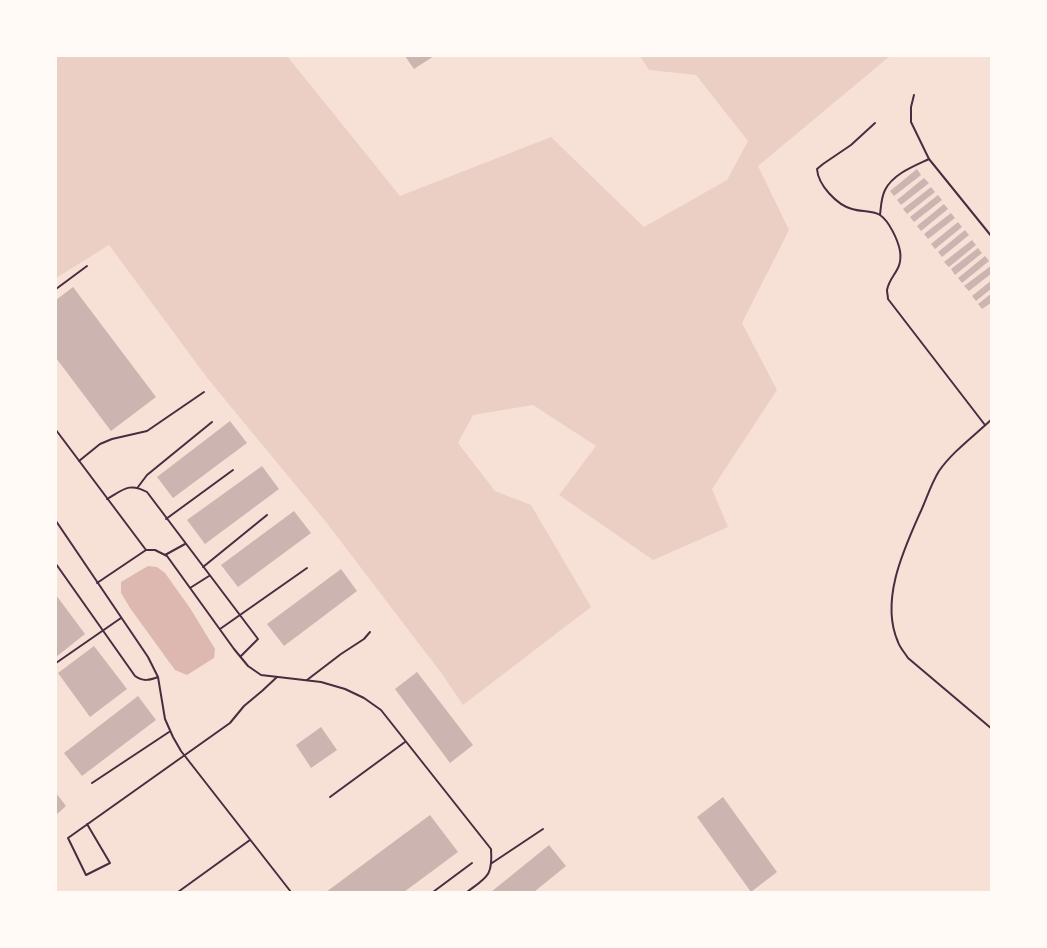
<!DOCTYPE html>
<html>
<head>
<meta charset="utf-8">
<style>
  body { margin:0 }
  #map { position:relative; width:1047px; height:948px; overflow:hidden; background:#f7e1d7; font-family:Literata,serif }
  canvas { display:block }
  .frame { position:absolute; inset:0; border:57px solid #fffaf5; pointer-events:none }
</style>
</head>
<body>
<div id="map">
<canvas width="1047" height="948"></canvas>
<div class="frame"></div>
</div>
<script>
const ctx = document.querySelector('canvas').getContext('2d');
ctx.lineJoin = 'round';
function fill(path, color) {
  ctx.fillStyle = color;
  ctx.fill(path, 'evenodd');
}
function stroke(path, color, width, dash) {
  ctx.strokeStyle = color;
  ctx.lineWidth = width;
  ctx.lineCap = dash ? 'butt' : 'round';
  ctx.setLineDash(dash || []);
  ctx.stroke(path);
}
fill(new Path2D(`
  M56 56H287L400 196 551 137 644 227 727 180 748 141 696 75 649 70 640 56H890L758 166 789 230 742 323 777 390 712 489 728 527 653 560 559 495 596 446 533 405 473 415 458 443 495 491 531 505 591 607 463 705 442 674 326 522 208 379 109 245 56 278Z`), '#ebcfc5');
fill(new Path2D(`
  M148 566 157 567 165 573 190 608 215 649 214 658 187 675 175 670 130 608 121 593V582Z`), '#dcb8b0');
fill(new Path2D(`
  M405 56H434L414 69Z
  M917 169 921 175 894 196 890 191Z
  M924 178 929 183 901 205 897 200Z
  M931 187 935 192 907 214 903 209Z
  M938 195 942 200 914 222 910 217Z
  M944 204 948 209 921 231 917 226Z
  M951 213 955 218 928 239 924 234Z
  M958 222 962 227 935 249 931 244Z
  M965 230 969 235 942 257 938 252Z
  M972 240 976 245 949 267 944 262Z
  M978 248 982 253 955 275 951 269Z
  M985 256 989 261 962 283 958 278Z
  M992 265V273L969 291 964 286Z
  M992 280V288L976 301 972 296Z
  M73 287 156 397 111 431 56 358V300Z
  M992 293V302L982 309 978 304Z
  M230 421 247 443 173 498 157 477Z
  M262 466 279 489 205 544 187 520Z
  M294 511 311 533 238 587 221 565Z
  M341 569 357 591 284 646 267 624Z
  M56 595 85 634 56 657Z
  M94 646 127 689 90 717 58 673Z
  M417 672 473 745 450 763 395 689Z
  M138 696 156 720 82 776 64 753Z
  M321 727 337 750 311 768 296 745Z
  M56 793 66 806 56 815Z
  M723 797 777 872 751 892 697 817Z
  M430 815 458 852 404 892H326Z
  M549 845 566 866 534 892H491Z`), '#ccb4b1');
stroke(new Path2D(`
  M914 95 911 107V122L929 159 992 237
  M875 123 851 145 823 164 817 169C818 185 837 205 852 209 861 212 872 210 880 215 889 221 898 240 900 251 903 271 890 274 887 290 887 293 888 296 888 299L985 425
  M880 215C881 207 881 198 885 190 893 174 914 166 929 159
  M56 289 87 266
  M992 419C974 436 953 451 939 471 931 484 926 500 920 513 903 551 880 601 898 642 900 648 905 653 908 658L992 729
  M56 430 146 550H155L167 556 234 649 248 666 261 675 321 682 345 689 364 698 381 710 491 849C493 876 487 877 467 892
  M79 461 100 444 112 439 147 431 204 392
  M138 487 147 475 212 422
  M107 499C123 490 129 482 147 492L258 639 241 656
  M166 519 233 470
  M56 521 148 657 158 677 165 719 173 737 181 751 291 892
  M165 555 185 544
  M56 564 135 676C143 682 150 680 158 677
  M203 567 267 515
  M97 583 146 550
  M190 588 209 576
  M220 629 307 568
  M56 663 121 618
  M307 680 341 654 364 639 370 632
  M92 783 169 732
  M330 797 405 742
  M87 824 110 863 86 875 68 838 230 723 244 706 262 691 277 677
  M492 863 543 829
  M178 892 250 840
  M433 892 472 863`), '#4a2c40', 2);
</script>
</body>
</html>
